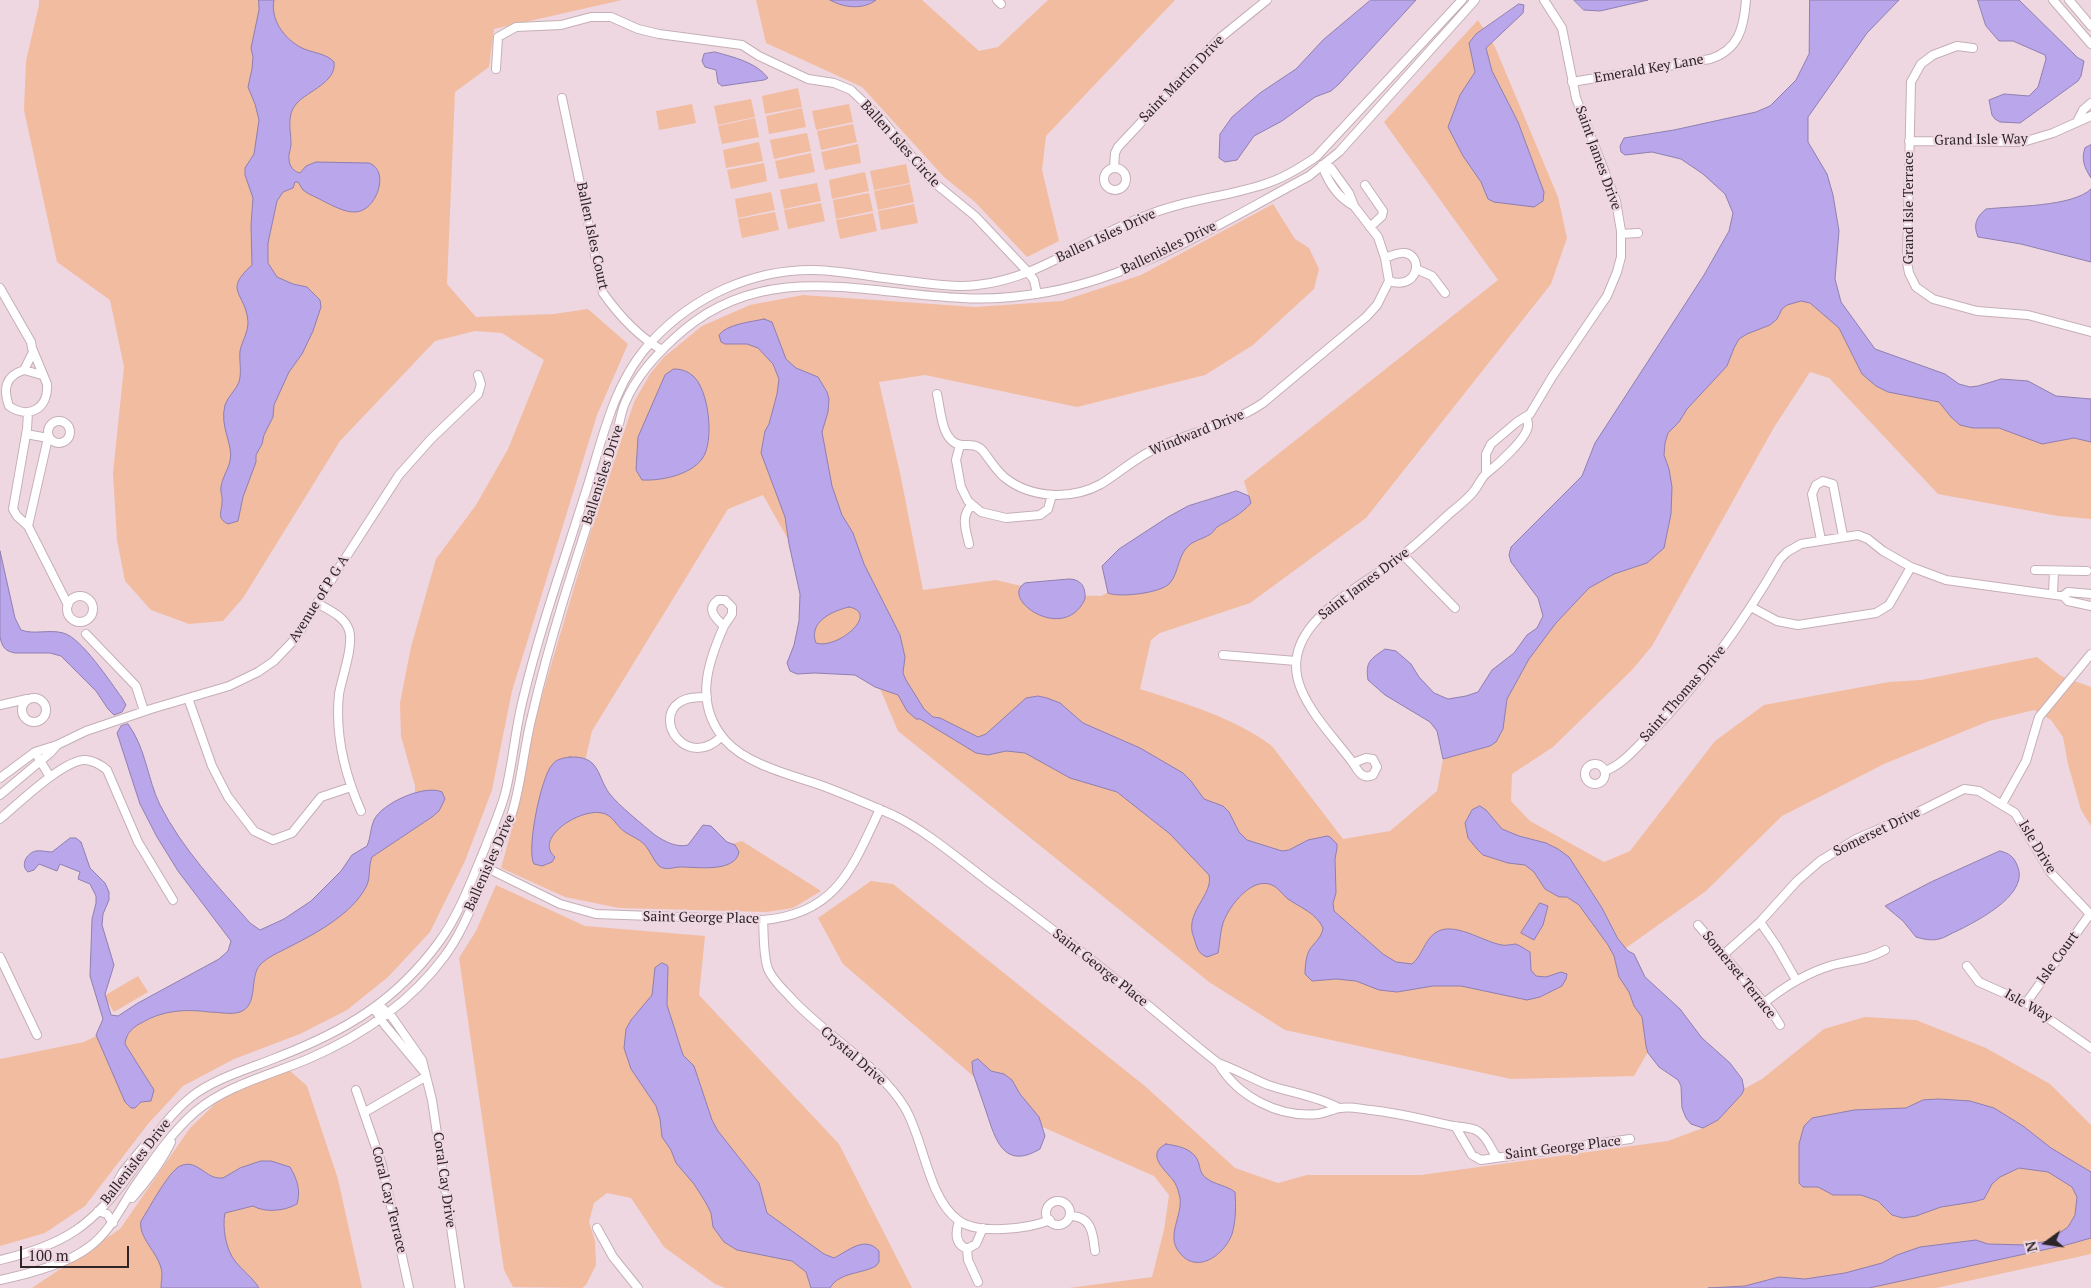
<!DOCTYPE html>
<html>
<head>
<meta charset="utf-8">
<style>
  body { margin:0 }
  #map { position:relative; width:2091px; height:1288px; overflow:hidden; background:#eed7e0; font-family:"PT Serif",serif }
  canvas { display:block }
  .north { position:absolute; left:2021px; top:1218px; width:50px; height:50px; -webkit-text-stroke:4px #eed7e0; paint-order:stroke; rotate:256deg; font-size:14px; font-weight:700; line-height:20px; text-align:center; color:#2d2528 }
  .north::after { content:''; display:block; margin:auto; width:18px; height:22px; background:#2d2528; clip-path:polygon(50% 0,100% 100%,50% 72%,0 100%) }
  .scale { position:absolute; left:20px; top:1246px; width:109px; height:22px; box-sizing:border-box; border:2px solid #2d2528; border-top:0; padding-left:6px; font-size:15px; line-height:18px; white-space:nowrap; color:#2d2528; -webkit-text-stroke:4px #eed7e0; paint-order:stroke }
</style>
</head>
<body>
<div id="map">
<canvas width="2091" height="1288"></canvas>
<div class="north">N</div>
<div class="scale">100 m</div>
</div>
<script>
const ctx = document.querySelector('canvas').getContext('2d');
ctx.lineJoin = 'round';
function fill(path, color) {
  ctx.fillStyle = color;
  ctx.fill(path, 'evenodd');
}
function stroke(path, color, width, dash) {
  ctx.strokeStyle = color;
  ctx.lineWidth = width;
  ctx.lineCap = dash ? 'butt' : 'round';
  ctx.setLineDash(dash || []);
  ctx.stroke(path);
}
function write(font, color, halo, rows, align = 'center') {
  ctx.font = font + ' "PT Serif",serif';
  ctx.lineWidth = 4.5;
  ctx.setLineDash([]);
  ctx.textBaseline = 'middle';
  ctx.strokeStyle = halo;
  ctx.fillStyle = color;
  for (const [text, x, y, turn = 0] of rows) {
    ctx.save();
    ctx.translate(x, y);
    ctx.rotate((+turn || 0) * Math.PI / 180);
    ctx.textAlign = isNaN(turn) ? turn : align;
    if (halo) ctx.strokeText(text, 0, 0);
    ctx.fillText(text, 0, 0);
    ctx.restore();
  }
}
fill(new Path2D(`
  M39 0H622L494 29 489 67 455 92 447 284 476 317 554 314 588 309 628 344 597 415 512 691 492 790 465 861 430 932 388 977 347 1010 300 1034 234 1059 183 1086 148 1124 85 1206 45 1233 0 1246V1059L84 1042 223 972 352 875 415 801V786L401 736 400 703 411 647 436 559 476 505 508 449 544 360 502 333 475 331 435 341 340 441 243 598 223 621 189 624 151 610 125 581 117 540 113 473 124 367 110 300 57 262 24 110 26 61 39 5Z
  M756 0H922L979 51 998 47 1048 0H1175L1046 136 1042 170 1059 241 1027 257 975 202 944 177 862 87 766 43Z
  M1478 20 1495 47 1558 197 1567 238 1551 284 1366 518 1250 603 1160 633 1151 640 1140 689C1186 704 1233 717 1272 746L1343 839 1390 831 1437 791 1443 759 1476 721 1551 611 1655 435 1783 176 1821 297 1870 360 2091 423V519L2058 516 1938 494 1829 378 1810 372 1773 429 1652 646 1632 670 1553 747 1512 774 1511 801 1530 821 1604 862 1630 851 1715 741 1764 705 1889 682 1921 680 2037 657 2061 676 2091 687V826L2081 810 2068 764 2063 737 2051 720 2034 710 1989 721 1884 764 1782 816 1706 891 1616 955 1646 1016 1649 1050 1634 1076 1511 1079 1285 1030 1209 982 898 731 876 679 808 640 801 562 763 495 728 509 592 731 580 782 661 849 702 852 742 841 821 891 793 908 766 912 619 908 565 897 501 868 518 806 538 709 590 534 634 402 650 374 664 357 702 326 750 305 803 295 975 307 1062 301 1141 275 1273 204 1295 239 1309 248 1319 269 1314 289 1253 345 1205 375 1077 407 925 375 879 382 900 473 923 590 996 580 1059 595 1101 596 1161 565 1249 497 1244 481 1498 280 1384 122Z
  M798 88 802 107 765 114 762 96Z
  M751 99 755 117 718 125 714 106Z
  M692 104 696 123 659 130 656 111Z
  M849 104 853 122 816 130 812 111Z
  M802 108 806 127 769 134 766 116Z
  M755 118 759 137 722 144 718 126Z
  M853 124 857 142 821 150 817 131Z
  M807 133 811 151 774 159 770 140Z
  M759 142 763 161 726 168 723 150Z
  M858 144 861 163 825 170 821 152Z
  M811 153 815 172 779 179 775 161Z
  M764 163 767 181 731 189 727 170Z
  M906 164 910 183 874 190 870 171Z
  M865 172 869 191 832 199 829 180Z
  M817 183 821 201 784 209 780 190Z
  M910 184 914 202 878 210 874 191Z
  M771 192 775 210 738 218 735 199Z
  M869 193 873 211 836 219 833 200Z
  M821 203 825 221 788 229 784 210Z
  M914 204 918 223 881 230 878 211Z
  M775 212 779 230 742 238 738 219Z
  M873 213 877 231 840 239 836 220Z
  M871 881 893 884 1146 1087 1235 1168 1278 1183 1307 1175H1421L1668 1141 1703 1128 1718 1120 1744 1089 1762 1079 1824 1029 1865 1017 1916 1020 1986 1048 2050 1084 2091 1125V1254L1936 1288H1069L1152 1277 1164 1230 1169 1195 1154 1176 1022 1118 843 964 818 918Z
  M496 885 585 926 705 936 699 995 839 1144 912 1288H725L715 1284 664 1247 631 1198 607 1193 594 1203 589 1222 595 1241 596 1265 586 1285 582 1288 513 1287 504 1270 459 958 476 931Z
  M138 976 148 992 114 1012 104 996Z
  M289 1070 307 1086 338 1179 362 1288H32L120 1229 190 1128 216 1103 240 1089Z`), '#f2bca0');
const water = new Path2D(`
  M259 0H274C270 19 284 39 302 48 312 53 326 53 334 62 337 82 308 91 297 103 286 115 291 130 291 144 291 149 288 155 289 159 289 166 294 172 300 173L306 166 316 162 369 163C391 171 376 212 355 212 342 213 321 199 309 194L303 190 298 182H295L293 188 283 192 277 201 268 243V263L277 277 293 284 307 287 320 300 321 307 313 331 302 354 289 372 274 405 273 417 264 435 262 444 256 455V462L243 497 238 521 228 524C216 518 222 512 222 502 223 497 220 492 221 487 222 478 228 470 230 461 234 445 219 427 225 405 228 396 236 390 239 382 242 372 239 361 240 351 242 341 248 333 248 322 246 292 222 292 252 265L251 225 253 198 245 175V168L254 154 259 120 255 104 248 87 252 69 253 57 251 48 259 10Z
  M830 0H876C863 10 844 8 830 0Z
  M1371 0H1416L1339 84 1331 91 1315 97 1282 121 1254 136 1237 160 1225 162 1219 158 1220 134 1232 117 1260 93 1296 69 1323 40Z
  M1574 0H1648L1600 11 1584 10Z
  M1810 0H1899L1867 33 1808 117V142L1827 174 1833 195 1839 231 1835 279 1841 302 1875 349 1945 374 1959 384 1970 387 1978 386 2001 379 2028 381 2056 396 2091 399V442L2074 438 2042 444 1999 428H1973L1960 425 1951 417 1939 402 1888 392 1876 386 1862 374 1839 328 1810 303 1801 301 1787 305 1782 309 1777 319 1770 325 1747 334 1739 339 1734 348 1727 366 1687 409 1679 422 1668 433 1665 443 1664 455 1669 469 1672 487 1671 514 1664 548 1647 563 1614 574 1589 588 1556 623 1529 659 1507 699 1503 729 1496 742 1490 746 1443 759 1437 731 1430 722 1385 695 1368 680C1365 661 1371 659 1385 649L1396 651 1411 664 1419 677 1434 693 1448 699 1466 696 1478 692 1492 670 1514 653 1527 635 1537 628 1543 616 1538 598 1511 562 1509 555 1511 547 1582 476 1595 443 1704 275 1729 231 1733 213 1725 194 1703 174 1681 159 1652 152 1625 155 1621 152 1620 146 1624 138 1674 130 1756 112 1770 106 1796 80 1809 54Z
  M1978 0H2019L2078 58 2084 61 2081 76 2078 81 2020 123 2000 122 1995 119 1992 115 1989 100 2004 94 2029 96 2038 87 2046 59 2045 55 2013 41H1999L1986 26Z
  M1519 4 1524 5 1523 13 1486 48 1492 71 1518 122 1544 192 1543 201 1534 207 1494 202 1488 199 1481 182 1463 156 1448 127 1460 95 1475 72 1469 43 1476 34Z
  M715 52C733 57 756 62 768 78L764 80 722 86 718 83 716 70 705 67 702 61 704 54Z
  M2091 145V178C2084 167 2081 159 2085 148Z
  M2091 189V262L2021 244 1978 237C1973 225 1976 217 1986 209 2012 206 2073 207 2091 189Z
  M764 319 772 322 786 359 796 368 818 377 827 392 829 399 828 412 822 432 832 486 842 515 853 533 864 564 900 635 905 657 903 673 906 680 924 709 933 717 940 718 978 737 986 734 1026 698 1038 696 1047 698 1060 703 1083 723 1140 748 1183 773 1191 781 1204 799 1223 806 1229 812 1239 832 1247 840 1282 851 1289 850 1308 840 1327 836 1330 837 1337 844V848L1335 859 1336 893 1333 903 1334 911 1383 954 1396 962 1412 964C1422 956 1424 941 1435 933 1453 920 1483 942 1502 945 1506 946 1513 944 1516 944 1521 946 1526 950 1530 952L1531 970 1536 976 1546 977 1561 972 1567 974 1566 979 1562 986 1540 997 1527 1000 1461 986H1433L1397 992 1379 990 1356 981 1336 979 1312 981 1305 974C1305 967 1306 955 1310 949 1315 942 1322 937 1323 928 1316 913 1301 908 1288 899 1283 895 1279 889 1274 886 1253 874 1229 906 1223 923 1220 933 1220 943 1218 953L1207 957C1197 953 1197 947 1194 938 1183 913 1214 895 1209 875L1170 834 1117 792 1070 778 1025 753 1006 751 988 755 976 753 920 719H916L907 711 898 695 875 687 855 675 815 673 797 674 790 671 787 663 794 645 799 621 800 594 789 544 785 517 761 453 765 431 769 424 777 394 779 379 773 364 758 348 747 344H725L721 342 719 335C727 324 751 322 764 319ZM849 607C881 613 837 650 816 643 808 622 832 611 849 607Z
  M674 369C681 369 687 371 692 375 709 388 715 442 702 459 690 475 661 481 642 480L636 470 638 437 665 375Z
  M1237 491 1249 496 1251 503C1242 514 1229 520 1217 527 1214 530 1213 533 1209 535 1204 538 1197 540 1192 543 1177 553 1180 571 1170 583 1162 593 1119 598 1108 593L1102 566 1119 549 1168 517 1188 506Z
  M0 551 15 618 21 630C35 635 49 629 63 633 81 637 111 683 122 698L126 705 122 712 114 715 108 709 96 691 61 656 50 653H15C4 651 2 646 0 637Z
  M1069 579C1081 579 1086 587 1085 599 1064 645 998 598 1025 583Z
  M128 724C146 748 147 778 160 805 183 850 217 885 250 923L260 930 284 919 311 901 341 871 352 855 367 846C371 838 370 828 374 820 382 803 425 784 442 792L445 799 439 811 432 817 372 857C368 867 371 878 366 887 352 914 315 934 289 947 280 952 267 957 260 965 249 977 259 1005 240 1012 230 1015 219 1012 209 1012 186 1009 164 1010 143 1022 133 1027 126 1033 125 1044L154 1090 151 1101 141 1102 135 1108H131L125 1102 96 1035 103 1019 90 976 92 919 96 903V896L90 884 78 879 80 872 60 864 57 871 39 864 34 870 28 872C20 866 26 853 36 851 40 850 47 852 52 852L70 838H76L81 842 90 868 105 883 109 892V900L103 914 102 925 114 965 105 994 111 1015 118 1016 138 1003 219 959 228 951 231 941 178 871 157 837 140 804 117 733 121 726Z
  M570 757C600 756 596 774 609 793 619 806 642 824 655 835 664 841 676 848 688 845L703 825 711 826 727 842 735 845 739 852C735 873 697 867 681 867 673 867 666 871 659 866 653 860 650 850 644 844 639 839 631 836 625 832 616 826 613 815 602 813 579 808 533 839 555 857L552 862 542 866 534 864C526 850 541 777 552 765 556 759 563 758 570 757Z
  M1480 806 1486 810 1502 829 1519 836 1546 843 1558 849 1569 857 1602 908 1618 939 1628 951 1634 954 1645 977 1680 1009 1702 1038 1730 1063 1742 1079 1744 1089 1742 1094 1718 1120 1703 1128 1691 1124 1686 1118 1682 1108 1681 1086 1678 1080 1659 1067 1648 1053 1646 1046 1642 1017 1634 1006 1629 992 1619 977 1614 956 1608 945 1579 905 1567 897H1559L1545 889 1534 872 1525 865 1508 863 1483 855 1477 849 1468 838 1465 823 1472 810Z
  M2000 851C2009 853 2014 857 2017 865 2031 894 1977 921 1957 931 1951 933 1945 938 1939 939 1932 941 1922 939 1916 937L1903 921 1885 906 1931 882Z
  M1540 903 1548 906 1543 925 1534 940 1521 933Z
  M662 963 667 965 668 967 667 1005 683 1055 694 1066 712 1120 718 1131 759 1183 767 1213 824 1254 834 1258C848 1251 865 1235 879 1251V1262L876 1266C862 1274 839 1272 830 1288H811L806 1272 792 1261 737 1250 724 1242 713 1227 711 1213 706 1203 694 1184 676 1163 671 1150 662 1137 660 1119 656 1106 631 1069 624 1048 626 1029 631 1020 652 995 655 968Z
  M978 1059 991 1071 1004 1074 1012 1080 1020 1094 1039 1117 1045 1136 1040 1149C1003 1171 995 1138 986 1111 982 1098 977 1086 973 1073L972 1062Z
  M1939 1099 1970 1101 1994 1108 2023 1126 2051 1148 2091 1172V1238L2066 1245 1869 1288H1708L1745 1286 1779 1277 1805 1279 1845 1273 1882 1263 1897 1255 1920 1247 1976 1240 1988 1244 2026 1245 2048 1241 2068 1227 2075 1215 2077 1197 2072 1187 2048 1172 2019 1168 2000 1177 1992 1184 1984 1199 1973 1202 1941 1207 1916 1216 1903 1218 1892 1215 1878 1201 1861 1195H1833L1818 1187H1803L1799 1183V1144L1804 1126 1812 1118 1854 1110 1906 1108 1923 1100Z
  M1166 1144C1179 1146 1195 1149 1199 1164 1200 1169 1201 1174 1206 1178 1215 1185 1226 1185 1235 1192 1236 1205 1236 1221 1232 1234 1224 1256 1194 1277 1177 1249 1167 1232 1185 1212 1179 1194 1178 1189 1176 1184 1173 1180 1165 1170 1145 1154 1166 1144Z
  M261 1161H271L290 1167C297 1179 301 1190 297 1204 285 1211 265 1213 253 1206L225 1213C222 1227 226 1250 235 1261 243 1271 252 1277 259 1288H161C161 1281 163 1274 161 1268 157 1252 138 1237 141 1221 150 1207 165 1178 177 1168 182 1164 189 1163 195 1166 206 1171 210 1179 223 1178L240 1168Z`);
fill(water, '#b9a6eb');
stroke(water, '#8f7fb0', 1);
const minor = new Path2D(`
  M997 0 1001 4
  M2053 0 2091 44
  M2069 0 2091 26
  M1973 48 1957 46 1933 55 1921 64 1911 82 1907 262 1909 273 1916 287 1933 299 1977 311 2028 315 2091 332
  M496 69 498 37 516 27 561 25 591 17H611L638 29 659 34 742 45 759 56 808 79 834 83 851 90 882 120 931 180 975 216 1027 271 1034 280 1037 294
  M1572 82 1710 59C1739 50 1744 27 1746 0
  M562 98 603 293C618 314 639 337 662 350
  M2078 120 2083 110 2091 103
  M1909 141 2023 142 2053 133 2091 116
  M1322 165C1328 182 1337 197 1354 206
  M1114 168 1115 153 1118 147 1220 38 1267 0
  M1104 179a11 11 0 1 1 22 0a11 11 0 1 1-22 0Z
  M1365 185 1383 211 1382 216 1370 227
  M1621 234 1638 233
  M1385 258C1391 256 1398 252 1405 253 1425 257 1417 291 1389 281
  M1416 269 1432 276 1445 293
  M0 288 31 342 32 348 47 384C49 408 29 420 9 406 3 389 5 376 24 370L42 375
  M24 370 33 352
  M937 394C941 410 941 443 962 445 970 445 977 444 983 451 990 460 995 469 1004 477 1031 499 1072 500 1101 484 1121 472 1137 456 1159 447 1195 430 1229 426 1263 403L1366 317 1377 305 1389 281 1385 258 1378 237 1354 206 1349 193 1331 168 1323 166
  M28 412 27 429 13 509 17 516 28 526 68 605
  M48 432a11 11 0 1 1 22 0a11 11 0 1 1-22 0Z
  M26 434 48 438 28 526
  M960 445 956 460 961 487 968 501 981 512 1006 518 1040 515 1048 509 1052 495
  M1486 473V454L1491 444 1517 422 1530 414 1552 377 1607 296 1617 272 1621 257V231L1616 201 1576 98 1562 28 1544 0
  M1821 540 1812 494 1816 485 1823 481 1833 484 1843 536
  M969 544C966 530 960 516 972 505
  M1403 555 1455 608
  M2035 570 2087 571
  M2053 594 2054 571
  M2091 594 2068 592 2063 596 2068 601 2091 606
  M67 609a13 13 0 1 1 26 0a13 13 0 1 1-26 0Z
  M718 600H725L732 607V614L724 626C715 618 706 609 718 600Z
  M317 603C329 610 344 616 349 630 354 645 342 677 339 694 335 733 345 775 361 811
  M1751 607 1777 621 1798 625 1876 613 1889 605 1911 567
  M724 626C707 664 694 704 725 740 747 765 792 775 823 786 847 795 870 805 893 815 925 830 960 860 989 882 1035 916 1080 950 1124 986 1156 1011 1186 1038 1218 1063 1235 1069 1251 1078 1268 1085 1292 1093 1317 1096 1339 1108
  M86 634 136 686 144 711
  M1223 655 1296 661
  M707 697C698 697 687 697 680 702 652 720 688 771 722 736
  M188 698 212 766 228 797 254 831 273 840 292 833 321 797 351 787
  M22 710a12 12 0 1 1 24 0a12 12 0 1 1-24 0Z
  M0 705 27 699
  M38 757 50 777
  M1366 758 1373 759 1377 767 1373 775C1362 780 1358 771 1353 763Z
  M1353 763C1336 740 1312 716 1301 689 1274 624 1364 587 1404 554 1419 542 1434 528 1449 514 1457 507 1467 500 1474 491 1479 485 1481 477 1487 473 1497 465 1528 438 1528 425 1528 422 1527 420 1527 417
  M1585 774a10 10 0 1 1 20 0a10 10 0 1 1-20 0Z
  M1605 771C1622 765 1636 748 1649 735 1701 682 1743 623 1780 559L1787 552 1801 544 1858 535 1868 539 1883 551 1911 567 1946 580 2063 596
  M0 778 35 752 57 745 86 731 151 709 229 686 258 672 274 661 296 638 337 571 399 475 431 439 478 394 481 384 478 375
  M0 795 50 753 57 745
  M2002 804 2026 761 2039 717 2091 654
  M0 819C17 805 65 758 86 760 94 761 101 765 107 770L138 842 173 900
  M485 867 560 904 596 914 763 920C837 914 852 868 880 809
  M763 920C764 935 763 955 768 969 773 981 783 989 792 999 826 1036 880 1066 905 1108 924 1140 928 1198 958 1220 977 1235 1028 1229 1050 1220
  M1760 922 1776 945 1796 980
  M1698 925 1772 1012 1780 1025
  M1723 955 1760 922 1797 881 1820 861 1856 839 1916 813 1964 789 1979 791 2015 813 2050 872 2091 915
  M0 957 37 1035
  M1967 966 1979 982 2026 1003 2091 1048
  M1764 1003C1785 986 1806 973 1833 965 1852 960 1867 960 1885 950
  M2026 1003 2090 914
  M379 1005 392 1017 422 1060 432 1100 460 1288
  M374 1008 384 1024 425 1073
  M1218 1063C1238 1097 1279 1118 1318 1114 1326 1113 1333 1109 1340 1108 1350 1106 1361 1109 1371 1110 1399 1113 1425 1120 1453 1126 1462 1128 1471 1126 1479 1132 1488 1138 1490 1148 1496 1156
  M356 1090 382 1165 409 1288
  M365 1112 425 1077
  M1455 1126 1472 1155 1481 1160 1630 1139
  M115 1186 123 1172 145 1145
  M132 1198C147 1181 161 1163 171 1142
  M1046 1213a12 12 0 1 1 24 0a12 12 0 1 1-24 0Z
  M98 1211 107 1214 113 1223
  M1070 1216C1092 1216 1093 1234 1095 1251
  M959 1221C955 1233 955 1244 967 1249L976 1244 983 1228
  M597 1228 613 1257 638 1288
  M967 1249 968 1260 978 1282
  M0 1260C64 1245 93 1226 131 1172 151 1144 163 1120 191 1097 215 1078 249 1069 278 1057 345 1031 395 1002 439 942 459 915 472 879 485 848 492 830 500 812 505 794 513 763 515 730 523 699 540 628 565 558 587 488 603 437 614 381 652 341 694 296 753 269 815 270 843 271 872 277 900 280 925 283 952 288 977 285 1038 279 1089 237 1145 216 1183 200 1226 197 1265 184 1284 178 1300 168 1316 157L1462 0
  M0 1280C28 1274 67 1264 89 1247 110 1232 121 1207 135 1186 153 1160 171 1133 195 1112 227 1085 270 1075 308 1059 361 1036 409 1004 444 957 463 932 474 900 487 871 496 851 507 831 513 810 522 779 524 747 532 716 550 638 575 562 600 486 606 468 612 450 617 431 620 422 621 412 625 403 637 374 661 349 685 329 769 260 865 294 962 298 990 300 1019 297 1048 292 1141 275 1226 220 1309 176L1339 152 1475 0`);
stroke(minor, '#c5afb7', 10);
stroke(minor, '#fff', 8);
write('14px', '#2d2528', '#eed7e0', [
  ["Emerald Key Lane",1649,69,-10],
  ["Saint Martin Drive",1182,79,-46],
  ["Grand Isle Way",1981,140,-1],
  ["Ballen Isles Circle",900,144,48],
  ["Saint James Drive",1598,158,70],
  ["Grand Isle Terrace",1909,208,-90],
  ["Ballen Isles Court",592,236,78],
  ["Ballen Isles Drive",1106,236,-25],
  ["Ballenisles Drive",1169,248,-26],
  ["Windward Drive",1197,433,-22],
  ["Ballenisles Drive",603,475,-72],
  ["Saint James Drive",1364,584,-37],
  ["Avenue of P G A",319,599,-58],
  ["Saint Thomas Drive",1683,694,-49],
  ["Somerset Drive",1877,832,-26],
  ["Isle Drive",2037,847,59],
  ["Ballenisles Drive",490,863,-66],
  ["Saint George Place",701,918,1],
  ["Isle Court",2058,958,-54],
  ["Saint George Place",1100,968,38],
  ["Somerset Terrace",1739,975,51],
  ["Isle Way",2028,1006,30],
  ["Crystal Drive",853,1056,41],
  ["Saint George Place",1563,1148,-7],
  ["Ballenisles Drive",136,1162,-52],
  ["Coral Cay Drive",444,1180,82],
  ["Coral Cay Terrace",389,1200,76]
]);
</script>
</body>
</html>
